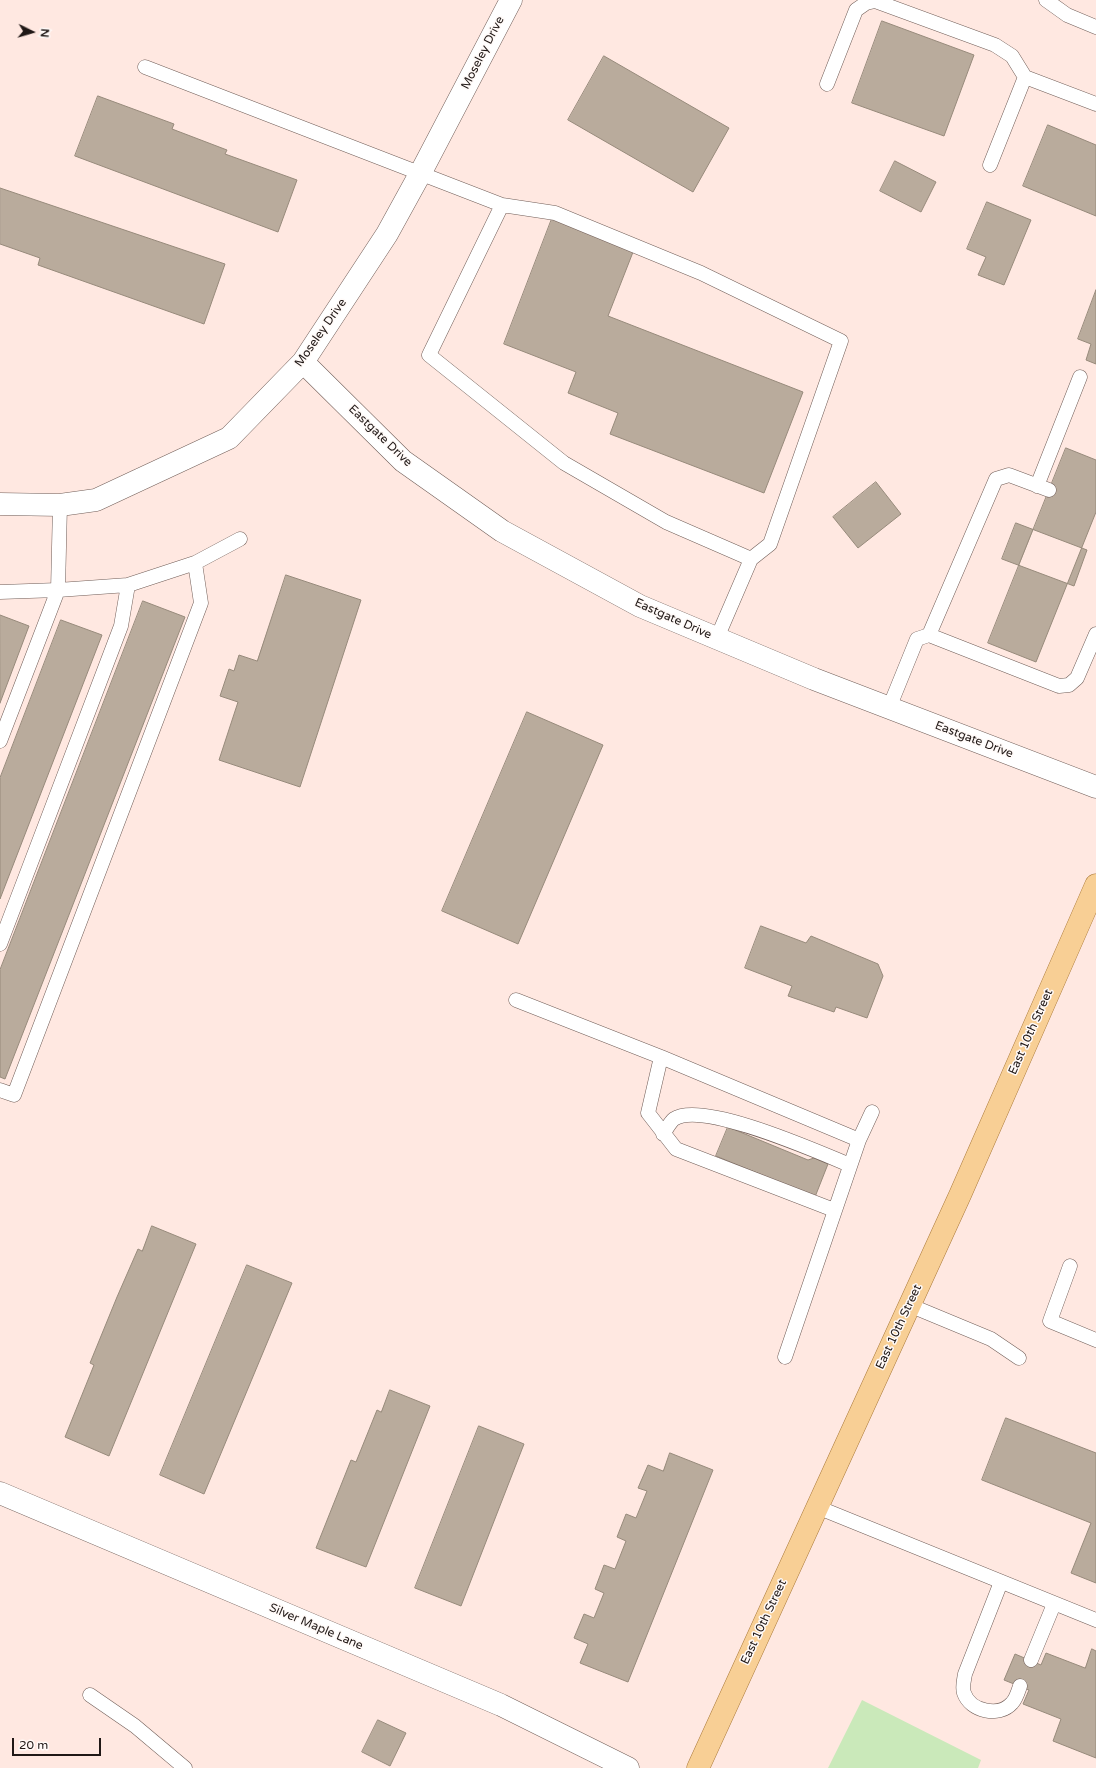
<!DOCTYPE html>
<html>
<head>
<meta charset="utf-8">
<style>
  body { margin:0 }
  #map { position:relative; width:1096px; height:1768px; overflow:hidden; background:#ffe8e1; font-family:"Varela Round",sans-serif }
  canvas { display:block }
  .north { position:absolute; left:12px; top:12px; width:40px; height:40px; -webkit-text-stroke:3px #fffaf8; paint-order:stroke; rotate:95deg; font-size:11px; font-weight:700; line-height:16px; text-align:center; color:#201816 }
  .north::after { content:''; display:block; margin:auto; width:14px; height:18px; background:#201816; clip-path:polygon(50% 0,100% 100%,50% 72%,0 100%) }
  .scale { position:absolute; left:12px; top:1738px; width:89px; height:18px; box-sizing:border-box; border:2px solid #201816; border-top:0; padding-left:5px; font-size:12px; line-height:14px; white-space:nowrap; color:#201816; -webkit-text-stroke:3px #fffaf8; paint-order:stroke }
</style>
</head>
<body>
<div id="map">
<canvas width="1096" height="1768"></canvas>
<div class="north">N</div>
<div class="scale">20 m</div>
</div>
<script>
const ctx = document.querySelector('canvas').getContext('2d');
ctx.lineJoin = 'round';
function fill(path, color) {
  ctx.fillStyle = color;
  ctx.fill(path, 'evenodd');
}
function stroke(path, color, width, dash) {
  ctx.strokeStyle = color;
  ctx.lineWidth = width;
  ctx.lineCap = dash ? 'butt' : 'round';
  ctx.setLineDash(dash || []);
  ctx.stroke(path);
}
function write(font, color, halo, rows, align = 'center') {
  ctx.font = font + ' "Varela Round",sans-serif';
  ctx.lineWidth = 3;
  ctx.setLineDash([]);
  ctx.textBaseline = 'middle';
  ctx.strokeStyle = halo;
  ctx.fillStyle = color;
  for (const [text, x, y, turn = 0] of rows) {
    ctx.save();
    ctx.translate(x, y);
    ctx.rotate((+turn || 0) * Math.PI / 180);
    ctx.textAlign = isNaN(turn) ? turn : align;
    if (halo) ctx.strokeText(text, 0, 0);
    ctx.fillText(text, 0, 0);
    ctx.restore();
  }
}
fill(new Path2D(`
  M862 1700 981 1760 978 1768H828Z`), '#cae9ba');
const building = new Path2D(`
  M882 21 974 55 944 136 852 103Z
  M604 56 729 128 693 192 568 120Z
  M98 96 174 124 172 129 227 150 225 154 297 180 278 232 75 156Z
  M1048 125 1096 145V216L1023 186Z
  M895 161 936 182 921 212 880 191Z
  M0 188 225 264 204 324 38 265 40 258 0 244Z
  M987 202 1031 220 1004 285 978 275 986 257 967 249Z
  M553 216 635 247 608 316 803 392 764 493 610 434 618 413 568 393 576 372 504 344Z
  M1096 290V364L1086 360 1091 344 1078 339Z
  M1066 448 1096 460V512L1036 662 988 643Z
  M876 482 901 514 858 548 833 517Z
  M1016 523 1087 550 1074 586 1002 559Z
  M286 575 361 600 300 787 219 760 238 702 220 696 229 669 234 671 239 655 257 661Z
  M143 601 185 617 5 1079 0 1077V970Z
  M0 615 29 626 0 703Z
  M61 620 102 635 0 899V778Z
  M527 712 603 745 518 944 442 911Z
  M761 926 806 943 811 936 878 964 883 976 867 1018 836 1007 834 1012 788 996 792 986 745 968Z
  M728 1127 808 1160 814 1158 828 1164 815 1197 716 1156Z
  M152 1226 196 1244 109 1456 65 1437 94 1365 90 1363 117 1297 138 1249 142 1251Z
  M247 1265 292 1283 204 1494 160 1475Z
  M390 1390 430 1406 366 1567 316 1548 351 1460 356 1462 377 1410 381 1412Z
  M1006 1418 1096 1453V1583L1071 1573 1091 1523 982 1480Z
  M479 1426 524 1444 461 1606 415 1588Z
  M670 1453 713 1470 628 1682 580 1663 588 1644 574 1638 584 1614 594 1618 604 1593 595 1589 604 1565 615 1569 626 1541 617 1537 626 1514 636 1518 647 1491 638 1488 648 1465 663 1471Z
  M1092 1649 1096 1651V1758L1053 1741 1061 1719 1023 1704 1029 1690 1004 1680 1015 1654 1041 1665 1046 1653 1085 1668Z
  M378 1720 406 1733 390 1766 362 1752Z`);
fill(building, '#b9ab9c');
stroke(building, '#978a7b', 1);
const service = new Path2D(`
  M1046 0 1067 15 1096 27
  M145 67 502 205 429 355 564 463 666 522 751 559 717 638
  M827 84 856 10 866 3 875 1 995 45 1012 56 1025 77 1096 104
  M990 165 1025 77
  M502 205 555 213 701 273 841 341 770 544 751 559
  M1037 486 1080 377
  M195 563 240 539
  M0 592 58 590 128 585 195 563 201 603 14 1095 0 1090
  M929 635 996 479 1009 475 1049 490
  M889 708 917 639 929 635 1059 686 1069 685 1077 678 1096 634
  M0 741 58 590 60 505
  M0 944 121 626 128 585
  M516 1000 661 1057 859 1140 872 1112
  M661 1057 648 1113 676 1149 834 1210
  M663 1134C666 1130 670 1122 674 1119 702 1100 818 1152 850 1165
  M1070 1266 1050 1321 1096 1340
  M909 1305 991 1339 1019 1358
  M785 1357 859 1140
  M817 1507 1096 1620
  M1001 1582 965 1674C964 1680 962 1687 964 1693 970 1711 999 1718 1012 1703 1016 1699 1018 1692 1020 1686
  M1031 1660 1054 1604
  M90 1695 135 1726 185 1768`);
const minor = new Path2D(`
  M303 362 403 461 502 531 640 606 814 679 1096 787
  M0 504 60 505 96 500 229 438 303 362 387 234 420 174 511 0
  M0 1493 501 1705 628 1768`);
const primary = new Path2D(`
  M698 1768 960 1195 1096 885`);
stroke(service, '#715e58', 15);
stroke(minor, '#715e58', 23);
stroke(primary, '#aa7a3a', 23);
stroke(service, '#fff', 14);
stroke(minor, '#fff', 22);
stroke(primary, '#f8cf95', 22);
write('12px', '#201816', '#fffaf8', [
  ["Moseley Drive",483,53,-63],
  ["Moseley Drive",321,333,-55],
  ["Eastgate Drive",380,436,44],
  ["Eastgate Drive",673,619,24],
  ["Eastgate Drive",974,740,21],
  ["East 10th Street",1031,1032,-66],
  ["East 10th Street",899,1327,-65],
  ["East 10th Street",764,1622,-65],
  ["Silver Maple Lane",316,1627,23]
]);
</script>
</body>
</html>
